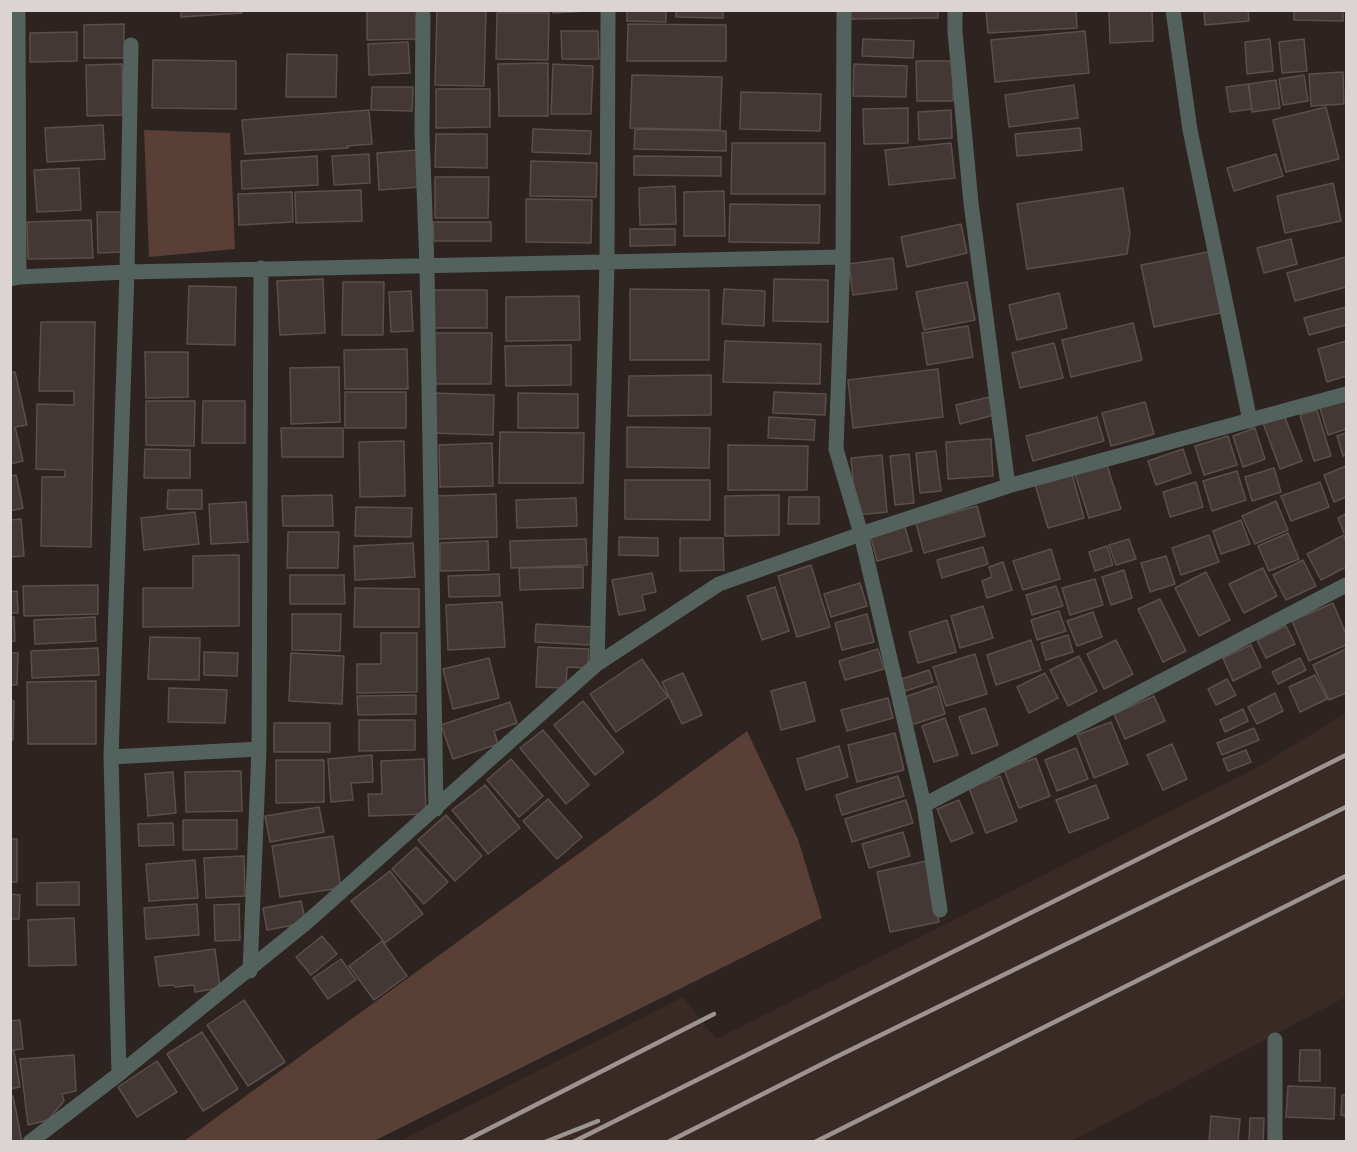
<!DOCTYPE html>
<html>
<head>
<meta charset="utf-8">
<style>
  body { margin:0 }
  #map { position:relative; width:1357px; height:1152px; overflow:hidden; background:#2d2320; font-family:Inter,sans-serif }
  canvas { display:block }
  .frame { position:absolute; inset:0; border:12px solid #dbd4d2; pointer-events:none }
</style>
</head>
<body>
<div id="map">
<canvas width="1357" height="1152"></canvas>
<div class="frame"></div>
</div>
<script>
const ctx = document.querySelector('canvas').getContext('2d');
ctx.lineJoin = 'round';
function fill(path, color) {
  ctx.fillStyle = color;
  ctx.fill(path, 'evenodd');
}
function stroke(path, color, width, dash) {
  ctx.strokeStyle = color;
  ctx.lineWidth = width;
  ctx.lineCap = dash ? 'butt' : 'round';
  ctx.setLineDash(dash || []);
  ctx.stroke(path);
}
fill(new Path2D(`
  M1346 713V997L1072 1141 398 1142 683 997 716 1039 1253 770Z`), '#3a2a26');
fill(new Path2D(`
  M144 130 230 133 235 249 149 257Z
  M747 731 798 839 822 918 374 1141H184Z`), '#593f36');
const building = new Path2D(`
  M181 10H241L242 13 181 17Z
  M367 10H417V39L367 40Z
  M437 10H486L484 86 435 85Z
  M553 10H603L553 13Z
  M627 10H666V22L627 21Z
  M676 10H723V18L676 17Z
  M849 10H938V18L849 19Z
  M1076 10 1077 28 988 33 986 11Z
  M1109 10H1152L1153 41 1110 43Z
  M1217 10H1248L1249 21 1205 25 1204 12Z
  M1294 10H1343V21L1294 20Z
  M497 13H549L548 60 496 59Z
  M124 24V58H84V25Z
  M628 24 726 25V61H627Z
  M561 31H598L599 59H562Z
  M1085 31 1089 73 995 82 991 40Z
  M77 32V61L30 62V33Z
  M863 39 914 41 913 58 862 56Z
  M1270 39 1273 71 1247 74 1245 42Z
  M1304 39 1307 71 1282 73 1279 42Z
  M408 42 410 73 369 75 368 44Z
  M287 54 337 55 336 97H286Z
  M153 60 236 61V109L152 108Z
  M916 61H953V101H917Z
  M548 63V116H499L498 64Z
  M122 64 123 115 87 116 86 65Z
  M553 64 593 66 591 114H551Z
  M854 64 907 66 906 97 853 96Z
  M1343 72 1344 104 1311 106 1309 74Z
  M632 75 722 77 720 130 630 128Z
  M1304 75 1308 101 1283 105 1279 79Z
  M1276 80 1280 108 1252 112 1249 84Z
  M1248 84 1252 109 1230 112 1226 87Z
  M1074 85 1078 118 1009 127 1005 95Z
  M372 87H413L412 111 371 110Z
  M436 89H490V127L436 128Z
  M741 92 821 94 820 131 740 129Z
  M1326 107 1339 159 1286 172 1273 120Z
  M908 108V143L864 144 863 109Z
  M369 110 372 144 347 146 348 148 245 154 242 120Z
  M951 110 952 138 919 140 918 112Z
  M103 125 105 159 47 162 45 128Z
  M1080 128 1082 150 1017 156 1015 134Z
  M533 129 591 131 590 154 532 152Z
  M635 129 726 131V151L634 149Z
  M436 134H487V168L435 167Z
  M732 143H825V194H731Z
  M951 143 955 178 889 185 885 150Z
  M418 150 420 187 379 190 377 153Z
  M369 154 370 183 334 185 332 156Z
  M1276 154 1283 176 1234 191 1227 168Z
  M317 156 318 185 242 189 241 161Z
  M634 156 721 157V176L634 175Z
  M531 161 597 163 596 197 530 196Z
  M79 168 81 210 37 212 34 170Z
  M435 177H489L488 218H435Z
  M1333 183 1341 221 1285 233 1277 196Z
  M675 186 676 224 640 225 639 188Z
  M1123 188 1130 234 1127 254 1027 269 1017 204Z
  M361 190 362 221 296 223 295 192Z
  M724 191 725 236H684V192Z
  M292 192 293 222 239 225 238 194Z
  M526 199 592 200 591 243 526 242Z
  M730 204 820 205 819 243 729 242Z
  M97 212H121V252L98 253Z
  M91 220 93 258 28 259 27 222Z
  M433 222H491V241H434Z
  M961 224 967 253 907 267 901 237Z
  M630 229H675V245L630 246Z
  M1291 239 1297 264 1264 273 1257 248Z
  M1213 251 1225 312 1154 327 1141 265Z
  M1346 257V287L1295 301 1287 273Z
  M893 258 897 289 853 295 849 264Z
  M323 279 325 333 280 335 277 281Z
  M774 279 828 280V322L773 321Z
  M343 282H384L383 335H342Z
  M967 282 975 320 924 330 916 292Z
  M189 286 236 287 235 345 187 344Z
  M630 289 709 290V360H630Z
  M724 289 765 291 764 326 722 324Z
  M431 290H487V328H431Z
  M411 291 413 331 391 332 389 292Z
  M1059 293 1067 328 1017 340 1009 305Z
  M579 296 580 340 506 341V297Z
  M1346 307V325L1309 335 1304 318Z
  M41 322H95L91 547 41 546 42 477H65V470L36 469 37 404 74 405V391H39Z
  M1133 323 1142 360 1071 377 1062 340Z
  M968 326 973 357 927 365 922 333Z
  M432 333H492L491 384H431Z
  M725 341 821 344 820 384 723 382Z
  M1346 341V376L1327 382 1318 349Z
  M1054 343 1063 378 1020 388 1012 353Z
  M571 345V385L506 386 505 346Z
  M407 349 408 389H345L344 350Z
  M145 352H188V397L146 398Z
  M339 367 340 422 291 424 290 368Z
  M938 369 943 417 853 428 848 380Z
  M15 372 27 425 15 427 23 461 10 464V373Z
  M711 375V415L628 416 629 376Z
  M345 392H406V428H345Z
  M774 392 826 394 825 415 773 413Z
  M433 393 494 395 493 435 431 433Z
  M518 393 578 394V428H518Z
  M989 397 994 415 960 424 956 405Z
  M1346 397V429L1328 435 1319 405Z
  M146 401H195L194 446 146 445Z
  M203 401H245V443H202Z
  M1145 402 1154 434 1111 446 1102 413Z
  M1317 410 1331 456 1314 461 1300 415Z
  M1284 415 1302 461 1280 469 1263 423Z
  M769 417 815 420 814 440 768 438Z
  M1097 417 1104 441 1033 461 1026 436Z
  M627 427 710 428 709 468 627 467Z
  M281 428H343V457H282Z
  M1255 428 1265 459 1243 467 1233 436Z
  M500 432 584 433 583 483H499Z
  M1346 433V455L1343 456 1337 436Z
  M1228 436 1237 465 1204 475 1195 446Z
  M991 439 993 476 948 479 946 442Z
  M404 441 405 496 360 497 359 442Z
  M492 443 493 486 440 487 439 445Z
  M728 445 808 446 807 490H728Z
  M145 449 190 450V478H144Z
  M1183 449 1191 473 1156 485 1148 461Z
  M936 451 941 491 920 493 916 453Z
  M909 454 914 503 895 505 890 456Z
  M882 455 887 512 856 515 851 458Z
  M1106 462 1121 509 1089 518 1074 471Z
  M1346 466V497L1334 502 1324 475Z
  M1274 468 1281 492 1252 501 1245 477Z
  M1237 471 1246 500 1212 511 1203 481Z
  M1072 474 1084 518 1048 528 1035 484Z
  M16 475 23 508 10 511V476Z
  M625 480H710V520L625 519Z
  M1196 482 1203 507 1170 517 1163 492Z
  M1320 482 1329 507 1291 521 1281 496Z
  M168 490H202V509H167Z
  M496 494 497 537 437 539 436 496Z
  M332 495 333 526H283L282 496Z
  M779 495V535L725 536V496Z
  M789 497H819V524H788Z
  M576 498 577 526 517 528 516 500Z
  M1276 501 1288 530 1255 544 1242 516Z
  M246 502 248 542 211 544 209 504Z
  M977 506 985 536 924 553 916 523Z
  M356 507 412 508 411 537 355 536Z
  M195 512 199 544 144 550 141 518Z
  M1346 514V532L1344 533 1338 518Z
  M21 519 24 556 10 557V520Z
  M1241 520 1250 544 1221 554 1213 531Z
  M904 524 912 551 877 561 870 534Z
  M288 532H339L338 568H287Z
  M1288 533 1299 559 1269 571 1258 546Z
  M1209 535 1219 562 1181 575 1172 548Z
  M1344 535 1346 541V567L1321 580 1307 554Z
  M619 537 658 538V556L619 555Z
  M680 538H723L724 570 680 571Z
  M586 539 587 565 511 568 510 541Z
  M1129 539 1136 559 1116 565 1109 545Z
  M488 541 489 570 440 571V543Z
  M413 543 415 577 355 580 354 546Z
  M1107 546 1113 565 1095 571 1089 552Z
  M983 547 988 564 942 578 937 560Z
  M1051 549 1060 579 1023 590 1013 561Z
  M239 555V626L143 627V588H193V556Z
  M1166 556 1175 584 1150 592 1141 563Z
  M1303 560 1316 586 1286 600 1273 575Z
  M1003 562 1012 590 987 598 982 581 992 577 989 567Z
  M811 565 830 627 797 637 778 576Z
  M583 567V588L520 590 519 568Z
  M1263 568 1277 596 1244 613 1229 584Z
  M1124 570 1132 598 1111 605 1102 577Z
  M1206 572 1230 620 1199 636 1175 588Z
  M652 573 656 592 642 595 645 610 619 615 612 580Z
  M499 574 500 596 449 597 448 576Z
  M290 575H344L345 604H290Z
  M1095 579 1103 605 1070 615 1062 588Z
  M860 583 867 606 831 617 824 594Z
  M98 585V614L24 616 23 586Z
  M1056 586 1063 606 1032 615 1026 595Z
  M775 587 789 631 762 640 747 596Z
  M355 588 419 589V627H354Z
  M17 591 18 613H10V592Z
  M1160 599 1186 651 1163 662 1138 609Z
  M502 602 505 647 448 650 446 605Z
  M1333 603 1346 634V645L1309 661 1292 621Z
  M983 606 993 638 960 648 951 616Z
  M1059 611 1066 631 1037 640 1031 620Z
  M1093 612 1102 637 1077 646 1067 621Z
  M292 614H341L340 651 292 650Z
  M867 614 874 642 842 650 835 623Z
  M10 617H14L15 641 10 642Z
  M95 617 96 641 35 644 34 620Z
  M947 620 956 652 918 663 909 632Z
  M536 624 592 627 590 645 535 642Z
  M1286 626 1295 644 1266 658 1257 640Z
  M381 633H417V692L357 693V664H381Z
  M1068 635 1073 652 1046 660 1041 643Z
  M150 637 200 638 199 680 148 679Z
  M1031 640 1041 670 996 685 987 655Z
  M1116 640 1133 674 1104 689 1087 654Z
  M1251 645 1261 667 1233 681 1223 658Z
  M538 647 589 649 588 668 567 667 566 688 536 687Z
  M98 648 99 675 32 678 31 651Z
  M878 649 884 669 845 680 839 661Z
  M1346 649V693L1329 700 1313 665Z
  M204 652 238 653 237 676 204 675Z
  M10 653H18L17 685H10Z
  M291 653 344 656 342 704 289 701Z
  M975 654 987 694 946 706 933 667Z
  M1079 656 1097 691 1068 706 1050 670Z
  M489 658 499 698 453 709 443 669Z
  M1300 658 1306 670 1278 684 1272 672Z
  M642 659 668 697 616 732 590 694Z
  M929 670 933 682 902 692 898 680Z
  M683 673 702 715 682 724 662 682Z
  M1045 673 1058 698 1029 713 1017 687Z
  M1315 675 1327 699 1300 712 1289 687Z
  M1227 679 1236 695 1216 705 1208 689Z
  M96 681V744H28L27 682Z
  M805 682 815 721 781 730 771 691Z
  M937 686 945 714 911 725 902 698Z
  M169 688 227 690 225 723 168 722Z
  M1275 693 1283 711 1257 724 1248 707Z
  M416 695V714L358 715 357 696Z
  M1154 696 1165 721 1125 739 1114 714Z
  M888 698 893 718 847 731 841 710Z
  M10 700 14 701 13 740H10Z
  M583 701 624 752 595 775 554 725Z
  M510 702 517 723 494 731 498 744 453 759 441 725Z
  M985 708 998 745 972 754 959 717Z
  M1243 709 1248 721 1225 732 1220 720Z
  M945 718 958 755 934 762 922 726Z
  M359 720H415V750L359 751Z
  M1111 722 1128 764 1094 778 1077 735Z
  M274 723H330V752H274Z
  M1254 728 1259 740 1222 755 1217 743Z
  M543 730 589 785 566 804 520 748Z
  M895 733 904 770 857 782 848 745Z
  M1172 744 1187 779 1163 790 1147 755Z
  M839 746 848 777 806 790 797 759Z
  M1076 748 1088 779 1057 791 1045 760Z
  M1246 750 1251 762 1228 771 1223 759Z
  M372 755 373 782 351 783 353 800 331 802 328 759Z
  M1036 758 1050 796 1019 808 1004 770Z
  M424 759 426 814 369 816 368 794H382L381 761Z
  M511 759 543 796 519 817 487 780Z
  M276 760H324V802L276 803Z
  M241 771 242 811 186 812 185 772Z
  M173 772 176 813 148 816 145 774Z
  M898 776 904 796 842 815 836 795Z
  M1000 776 1017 821 986 833 969 788Z
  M485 785 520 828 488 854 452 810Z
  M1096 785 1109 818 1069 833 1056 800Z
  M548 799 582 837 557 859 523 821Z
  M906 800 913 823 852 842 845 819Z
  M959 800 973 833 951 842 937 809Z
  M319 807 324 832 270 842 265 816Z
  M446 815 482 856 455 881 418 840Z
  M183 820H237V849L183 850Z
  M173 823 174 845 139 846 138 824Z
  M903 832 910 856 869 868 862 844Z
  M333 836 341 888 280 897 272 846Z
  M10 839H17V882H10Z
  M416 847 448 882 424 904 392 869Z
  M244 856 245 896 206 898 204 858Z
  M195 860 198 898 149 901 146 864Z
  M926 861 939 922 890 932 877 872Z
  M390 871 423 914 385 943 351 901Z
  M79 882V905H37V883Z
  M10 894 20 895 19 919H10Z
  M301 901 306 923 267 930 263 908Z
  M197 904 199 935 146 939 144 908Z
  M239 904 240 940 215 941 214 905Z
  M74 918 76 965 29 966 28 920Z
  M322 936 337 954 311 975 296 957Z
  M382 941 407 976 374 1000 349 966Z
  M215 949 220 988 195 992 194 985 175 987 174 985 159 986 155 957Z
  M341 959 356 980 328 999 313 978Z
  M244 1000 285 1062 248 1086 207 1025Z
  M20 1020 23 1049 10 1050V1021Z
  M202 1032 238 1089 203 1111 167 1054Z
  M1300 1050H1320V1081H1299Z
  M10 1051H14L20 1087 10 1089Z
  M74 1055 76 1091 62 1094 64 1101 48 1120 28 1125 20 1059Z
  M157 1061 177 1092 137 1117 118 1087Z
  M1288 1086 1335 1088 1334 1119 1286 1117Z
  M1342 1095H1346V1116L1341 1115Z
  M10 1096H13L22 1142H10Z
  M1211 1116 1240 1119 1238 1142H1209Z
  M1250 1118H1264L1263 1142H1249Z`);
fill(building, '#433835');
stroke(building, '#5a4f4b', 1.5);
stroke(new Path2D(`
  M18 10 19 277
  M844 10 843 257 836 449 861 534 924 805 940 910
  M955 10V32L971 203 1008 486
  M1173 10 1190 130 1250 421
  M423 15 422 134 427 267 436 809
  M10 279 19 277 127 272 843 257
  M597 664 607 263 608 10
  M111 757 259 749
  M924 805 1346 585
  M250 971 259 749 261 268
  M1275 1040V1142
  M119 1074 111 757 127 272 131 45
  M30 1142 119 1074 306 923 597 664 719 584 861 534 1008 486 1346 394`), '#54625d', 15);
stroke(new Path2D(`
  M463 1142 714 1014
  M545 1142 598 1121
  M573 1142 1346 755
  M668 1142 834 1058 1346 807
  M815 1142 1346 876`), '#9c9491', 4.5);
</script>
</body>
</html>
